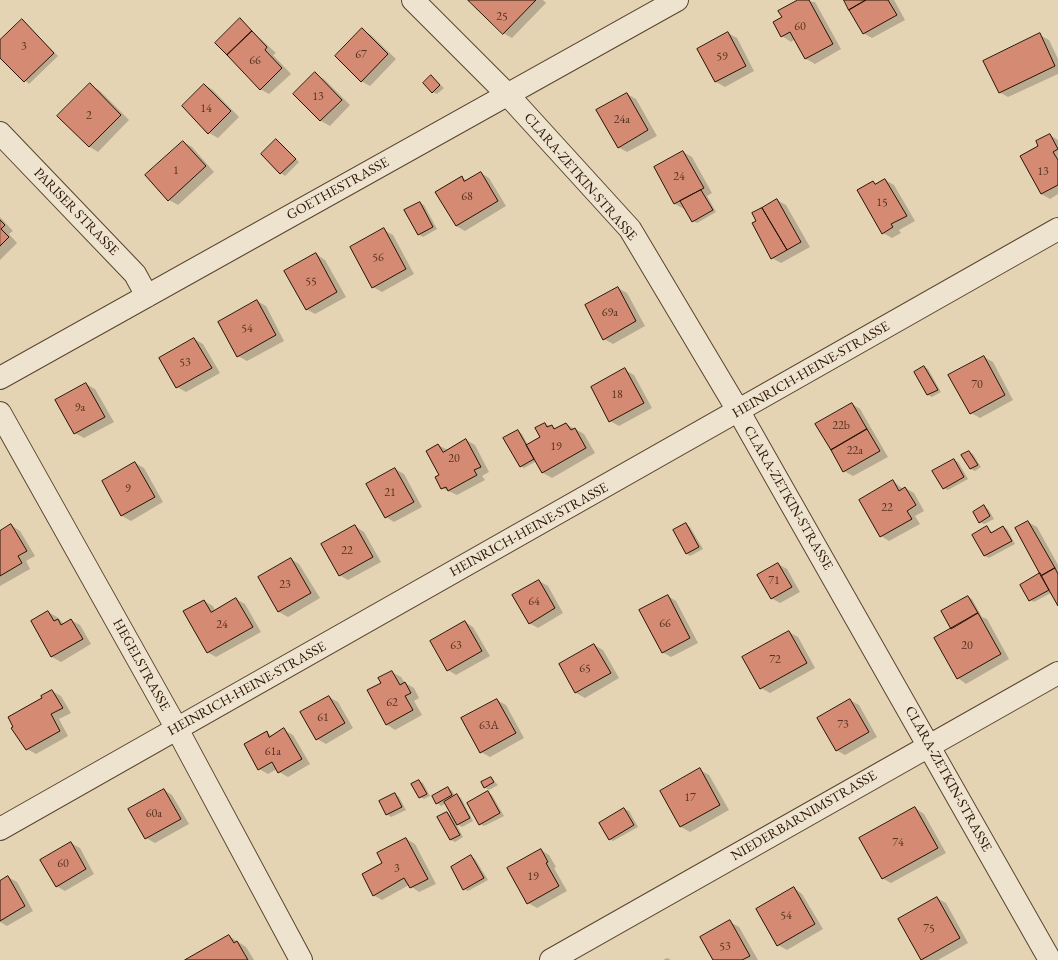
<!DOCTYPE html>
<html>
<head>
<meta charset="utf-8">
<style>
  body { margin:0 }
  canvas { display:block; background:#e5d4b4 }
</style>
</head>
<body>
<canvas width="1058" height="960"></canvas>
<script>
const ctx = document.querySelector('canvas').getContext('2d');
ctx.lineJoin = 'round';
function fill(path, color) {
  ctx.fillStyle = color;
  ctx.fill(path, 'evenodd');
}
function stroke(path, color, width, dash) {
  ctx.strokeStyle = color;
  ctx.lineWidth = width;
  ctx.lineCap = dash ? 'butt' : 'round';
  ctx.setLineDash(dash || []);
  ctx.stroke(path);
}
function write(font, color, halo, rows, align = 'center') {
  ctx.font = font + ' "EB Garamond",serif';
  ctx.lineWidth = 4;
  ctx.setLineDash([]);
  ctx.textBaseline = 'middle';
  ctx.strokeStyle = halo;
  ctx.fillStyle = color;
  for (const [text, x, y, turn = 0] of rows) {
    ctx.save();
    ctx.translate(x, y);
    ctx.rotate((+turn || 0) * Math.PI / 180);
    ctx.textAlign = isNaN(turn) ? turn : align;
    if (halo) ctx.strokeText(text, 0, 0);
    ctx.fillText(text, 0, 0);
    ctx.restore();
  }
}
fill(new Path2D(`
  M469 0H543L546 3 512 38 503 33Z
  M800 0 815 2 841 49 815 64 806 59 795 39 791 42 782 36 774 23 784 18Z
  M845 0H894L905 20 872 38 863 33Z
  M240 20 276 53 273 55 291 74 269 94 260 89Z
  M22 21 58 56 29 84 0 56V42Z
  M362 30 371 35 396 59 370 86 361 81Z
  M728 33 737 38 754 71 725 87 716 82 698 49Z
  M1040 35 1049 40 1058 59V74L1008 97 999 92Z
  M315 74 324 79 350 105 330 126 321 121 295 94Z
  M432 77 444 88 437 94 432 92Z
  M90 85 99 90 129 120 98 152 90 147 59 116Z
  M205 85 213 90 239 117 218 138 209 133Z
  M627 94 636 99 657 136 627 152 618 147Z
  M1050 135 1058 140V194L1050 199 1041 194 1040 146Z
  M277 140 299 162 285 176 281 173Z
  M183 142 192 147 214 172 178 205 169 200 146 176Z
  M683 152 692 157 712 193 707 196 716 212 697 223 693 221 685 208 684 209 675 204 655 168Z
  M481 173 489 178 506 206 465 231 456 226 462 177 467 181Z
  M885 180 894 185 915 221 899 230 901 233 892 238 883 233 873 182 877 184Z
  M777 200 786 205 810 247 781 263 772 258 758 221Z
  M420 203 424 205 437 229 423 237 418 234Z
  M0 217 13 231 9 234 17 243 0 260Z
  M384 230 393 235 414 274 382 292 373 287Z
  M316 254 325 260 346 297 315 314 306 309Z
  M618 288 627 293 645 326 613 344 604 339Z
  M257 301 266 306 284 341 247 361 238 356Z
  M194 339 203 344 220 373 186 392 177 387 161 358Z
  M984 357 993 362 1013 400 980 418 971 413Z
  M924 367 928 369 941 392 932 397 928 395 915 372Z
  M625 370 634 375 652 408 619 426 610 421Z
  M86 384 95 389 114 422 84 438 75 433 57 400Z
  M852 404 860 409 888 457 853 476 844 471Z
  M545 424 557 429 566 424 584 434 595 453 552 478 543 473 537 461 524 468 520 466 518 431 522 434 528 445 541 438Z
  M466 440 475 445 489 472 482 476 485 480 457 495 442 488 438 445 448 450Z
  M969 452 973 454 981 467 975 471 971 469Z
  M954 460 958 462 968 479 948 490 943 488Z
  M135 463 144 468 163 502 131 521 122 516 103 481Z
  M395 469 404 474 422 507 394 522 386 517Z
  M893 481 903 489 905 488 914 493 924 511 915 516 920 524 889 541 881 536Z
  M984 507 988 509 994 519 984 524 980 522Z
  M1028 522 1037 527 1058 565V604L1051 593 1034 602 1030 600 1043 576Z
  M686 524 690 527 703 549 690 556 686 553Z
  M11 525 20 531 35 556 26 561 30 569 0 586V532Z
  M355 526 364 532 381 562 348 580 339 575Z
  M1003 527 1007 529 1015 544 989 558 985 556 974 535 987 528 993 533Z
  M291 559 299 564 320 598 288 617 279 612 259 578Z
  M778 564 787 569 800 592 780 603 771 598Z
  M539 581 548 586 563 613 538 628 529 623Z
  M668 596 676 601 698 643 671 657 662 652Z
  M968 597 972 599 982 617 987 619 1009 659 966 684 958 678 953 629Z
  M236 599 245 604 261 632 216 657 207 652 204 601 213 606 215 611Z
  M48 612 57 617 64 624 71 620 80 625 91 644 61 662 52 657 32 621Z
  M465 622 473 627 490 656 456 675 448 670Z
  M789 632 798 637 815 668 770 693 761 688Z
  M594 645 603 650 619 678 585 698 576 693 560 665Z
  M392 672 401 677 405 683 414 688 419 698 414 701 422 715 395 730 386 724 382 683Z
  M52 691 61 696 71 713 59 719 68 736 36 754 27 749 44 698Z
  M329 697 338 702 353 728 326 744 317 739Z
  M497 700 506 705 524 738 490 757 481 752Z
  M850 700 859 705 877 737 845 755 836 750Z
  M284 730 293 735 310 764 288 777 279 772 277 769 268 774 259 769 267 733 273 736Z
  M700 770 709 775 729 810 690 832 681 827 661 791Z
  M491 778 498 785 489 790 484 787Z
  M419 781 423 783 430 796 424 799 420 797Z
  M448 788 452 791 455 796 457 795 461 798 473 821 462 827 456 824 463 837 455 842 451 840 447 813 453 816 446 803 441 806 437 803Z
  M164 790 172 795 189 824 155 843 146 838Z
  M488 792 492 795 504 816 484 826 480 824Z
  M395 794 399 797 406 810 391 817 387 814Z
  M915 808 924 814 946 853 891 883 882 878Z
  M624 809 629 811 638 827 613 841 609 839 600 823Z
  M406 839 415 844 436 884 419 892 409 885 382 900 373 895 384 864Z
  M71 843 80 848 94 874 65 891 56 886Z
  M541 850 549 855 556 867 554 868 567 891 537 908 528 903Z
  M471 857 475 859 488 880 468 891 464 889Z
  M8 877 17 882 33 911 7 926 0 922V882Z
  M794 888 802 894 823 929 787 950 778 945Z
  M937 898 946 903 968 943 938 960H922Z
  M730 922 739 927 758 960H714Z
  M229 936 246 947 254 960H187Z
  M667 958 671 960H663Z`), '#0003');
const building = new Path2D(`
  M468 0H536L503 34Z
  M798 0H809L833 44 805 59 790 32 781 37 773 22 782 17 778 11Z
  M844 0H866L849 10Z
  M866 0H888L897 15 863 34 849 10Z
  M240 18 252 31 227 55 215 43Z
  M22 19 54 53 24 82 0 58V40Z
  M362 28 388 54 361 82 335 56Z
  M252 31 267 47 265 50 282 68 260 90 227 55Z
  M728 32 746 66 715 82 697 49Z
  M1040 33 1055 66 999 93 983 61Z
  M315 72 342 100 320 121 293 94Z
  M431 75 440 85 432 93 423 83Z
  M90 83 121 115 89 147 57 116Z
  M204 84 231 111 208 134 182 106Z
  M627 93 648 130 618 148 596 110Z
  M1050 134 1058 149 1053 152 1058 160V185L1041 194 1020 156 1038 146 1036 141Z
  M276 139 296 159 280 174 261 154Z
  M183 141 206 166 168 201 145 175Z
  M683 151 704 188 674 204 654 167Z
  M481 172 498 201 456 226 435 192 462 176 464 181Z
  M885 179 907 216 891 224 893 227 882 234 857 190 873 181 875 184Z
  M701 190 713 210 692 222 680 201Z
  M777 199 801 242 787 250 762 208Z
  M420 202 433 227 418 235 404 210Z
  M762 208 787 250 771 259 752 223 756 221 752 213Z
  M0 220 5 225 1 229 9 237 0 246Z
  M384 228 406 269 372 288 350 247Z
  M316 253 337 292 306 310 284 271Z
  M618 287 636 321 603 340 585 305Z
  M257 300 276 335 237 357 218 322Z
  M194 338 212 368 176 388 159 358Z
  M984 356 1005 395 970 414 948 375Z
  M924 366 938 390 927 395 914 372Z
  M625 368 644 403 609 422 591 387Z
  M86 383 105 417 74 434 55 400Z
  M852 403 867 429 831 450 815 424Z
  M545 423 547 427 552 425 554 429 566 423 571 430 575 428 586 448 542 473 526 445 540 437 535 428Z
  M867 429 880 451 843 472 831 450Z
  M518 430 534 459 520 467 503 438Z
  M466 439 481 467 474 470 477 475 448 491 446 487 441 489 435 477 439 475 426 451 438 444 443 452Z
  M969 451 978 465 970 469 961 455Z
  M954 459 964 477 943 489 932 471Z
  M135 462 155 497 121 516 102 481Z
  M395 468 414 502 385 518 366 484Z
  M893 480 899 491 905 487 916 505 907 511 912 519 880 537 859 500Z
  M984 505 990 516 979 523 973 512Z
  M1028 521 1055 568 1041 576 1015 528Z
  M686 523 699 547 686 554 673 530Z
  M11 524 27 551 18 556 22 563 0 576V531Z
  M355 525 373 557 339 576 321 544Z
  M987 526 991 533 1003 526 1012 541 984 556 972 535Z
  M291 558 311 593 278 612 258 577Z
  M778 563 792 587 771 599 757 575Z
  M1055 568 1058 574V606L1041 576Z
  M1040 573 1049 590 1029 601 1020 585Z
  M539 580 555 608 529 624 512 595Z
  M668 595 690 638 662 653 639 610Z
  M968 596 978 613 951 629 941 611Z
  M236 598 253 627 207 653 183 611 204 600 211 612Z
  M48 611 54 621 58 619 61 625 71 619 83 639 51 657 31 621Z
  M978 613 1001 654 957 679 934 638Z
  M465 621 482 651 447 671 430 641Z
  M789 631 807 663 760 689 742 657Z
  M594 644 611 673 575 693 559 664Z
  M392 671 400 685 405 682 411 693 405 696 413 710 386 725 367 690 381 683 378 678Z
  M52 690 63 708 51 714 60 731 26 750 11 728 13 727 8 717 40 699 42 698 41 696Z
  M329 696 345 723 316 740 300 712Z
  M497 699 516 733 480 753 461 718Z
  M850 699 869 732 836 751 817 718Z
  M284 728 302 759 278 773 272 762 258 770 244 744 267 731 269 737Z
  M700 768 720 805 680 827 660 791Z
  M491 777 494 782 484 788 481 782Z
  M419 780 427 794 419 798 411 784Z
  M448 787 452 795 436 804 432 796Z
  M164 789 181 819 145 839 128 809Z
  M488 791 500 813 479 825 467 803Z
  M395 793 402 807 386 815 379 801Z
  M457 794 470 818 457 825 444 802Z
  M915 807 938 848 882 879 859 838Z
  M624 808 634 825 609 840 599 823Z
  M447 812 460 835 450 840 437 817Z
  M406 838 428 879 410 888 404 878 373 896 362 874 382 863 377 853Z
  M71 842 86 869 56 887 40 860Z
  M541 849 548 862 546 863 559 886 527 904 507 868Z
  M471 855 484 878 463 890 451 867Z
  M8 876 25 906 0 921V881Z
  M794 887 815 924 777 946 756 909Z
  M937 897 960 938 921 960 898 919Z
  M730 920 750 956 742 960H713L700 937Z
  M229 935 234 943 237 941 248 960H185Z`);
fill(building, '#d58a73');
stroke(building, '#291403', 1);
const minor = new Path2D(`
  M413 0 507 94 630 229 739 412 1050 960
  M0 133 135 274 147 296
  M0 378 677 0
  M0 413 177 729 301 960
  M0 829 1058 229
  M551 960 1058 673`);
stroke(minor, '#58442f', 24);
stroke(minor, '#eee3ce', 22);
write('12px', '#54321f', null, [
  ["25",502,17],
  ["60",800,27],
  ["3",24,47],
  ["67",361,55],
  ["59",722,57],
  ["66",255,61],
  ["13",318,97],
  ["14",206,109],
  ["2",89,116],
  ["24a",622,120],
  ["1",176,171],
  ["13",1043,172],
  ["24",679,177],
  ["68",467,197],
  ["15",882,203],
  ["56",378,258],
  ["55",311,282],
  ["69a",610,313],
  ["54",247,329],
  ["53",185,363],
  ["70",977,385],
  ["18",617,395],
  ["9a",80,408],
  ["22b",841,426],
  ["19",556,447],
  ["22a",855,451],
  ["20",454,459],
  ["9",128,489],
  ["21",390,493],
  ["22",887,508],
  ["22",347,551],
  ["71",774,581],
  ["23",285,585],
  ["64",534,602],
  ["66",665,624],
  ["24",222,625],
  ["63",456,646],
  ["20",967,646],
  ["72",775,660],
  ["65",585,669],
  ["62",392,703],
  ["61",323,718],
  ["73",843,725],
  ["63A",489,726],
  ["61a",273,752],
  ["17",690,798],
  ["60a",154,814],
  ["74",898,843],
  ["60",63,864],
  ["3",397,869],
  ["19",533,877],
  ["54",786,916],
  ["75",929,929],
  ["53",725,947]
]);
write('14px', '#291403', '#eee3ce', [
  ["CLARA-ZETKIN-STRASSE",580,177,49],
  ["GOETHESTRASSE",338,189,-29],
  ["PARISER STRASSE",76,212,46],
  ["HEINRICH-HEINE-STRASSE",811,370,-30],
  ["CLARA-ZETKIN-STRASSE",788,498,60],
  ["HEINRICH-HEINE-STRASSE",529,530,-29],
  ["HEGELSTRASSE",141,665,61],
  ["HEINRICH-HEINE-STRASSE",247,689,-29],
  ["CLARA-ZETKIN-STRASSE",948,779,61],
  ["NIEDERBARNIMSTRASSE",804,816,-30]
]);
</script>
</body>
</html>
